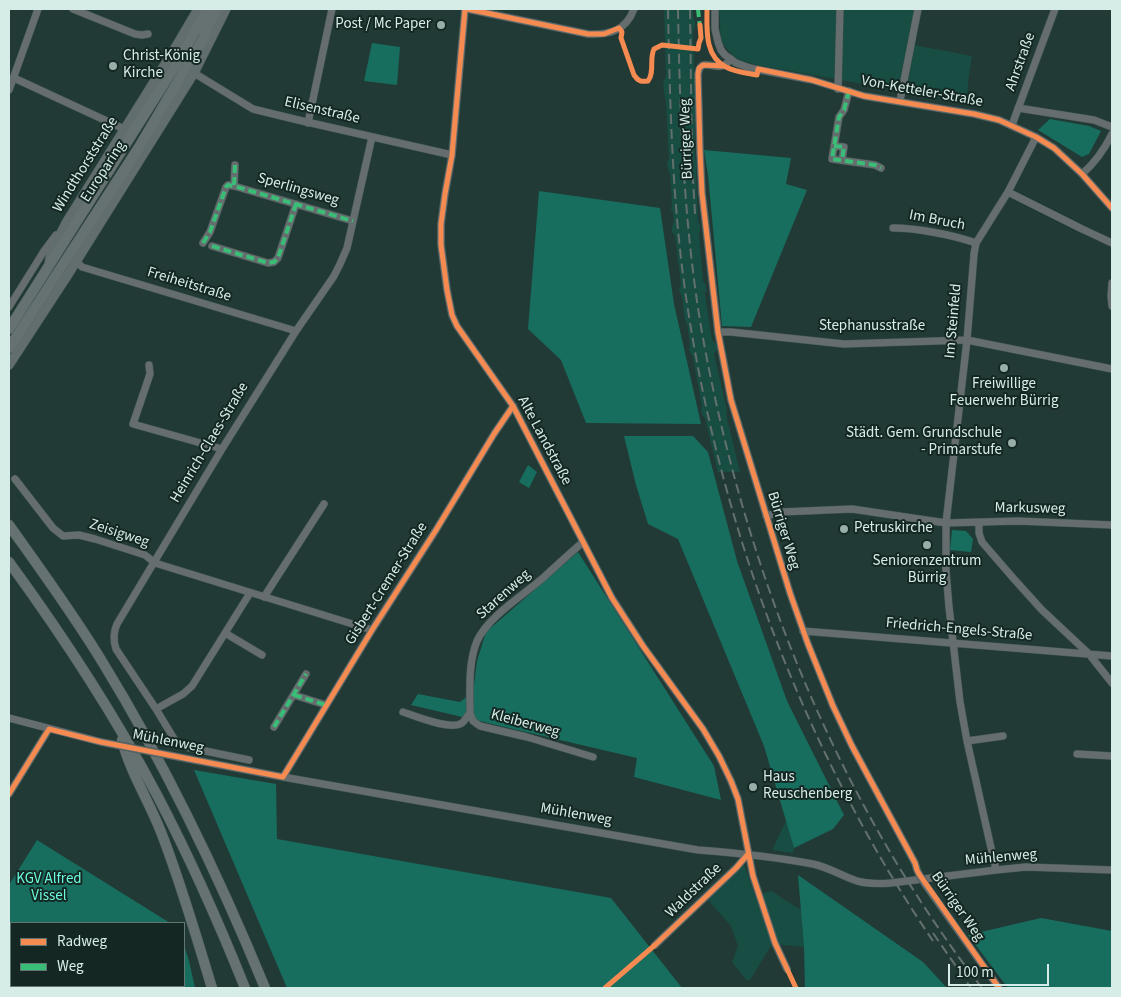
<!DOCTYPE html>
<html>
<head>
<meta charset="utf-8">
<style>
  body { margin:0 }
  #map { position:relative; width:1121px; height:997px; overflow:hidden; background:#223a35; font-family:"Source Sans 3",sans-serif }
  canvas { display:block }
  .frame { position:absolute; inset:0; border:10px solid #d6ede7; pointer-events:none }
  .legend { position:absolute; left:10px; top:922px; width:175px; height:65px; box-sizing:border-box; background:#152723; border:1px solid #627671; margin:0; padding:6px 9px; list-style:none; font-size:15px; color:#d6ede7 }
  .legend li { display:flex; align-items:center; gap:10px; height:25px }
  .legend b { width:25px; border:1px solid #627671 }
  .scale { position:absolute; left:948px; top:964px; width:101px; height:22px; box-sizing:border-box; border:2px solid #d6ede7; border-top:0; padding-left:6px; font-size:15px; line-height:18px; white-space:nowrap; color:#d6ede7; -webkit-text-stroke:4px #152723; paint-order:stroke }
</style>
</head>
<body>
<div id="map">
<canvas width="1121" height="997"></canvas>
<div class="frame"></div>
<ul class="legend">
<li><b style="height:6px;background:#f68b52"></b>Radweg</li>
<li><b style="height:6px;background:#3abd76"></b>Weg</li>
</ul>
<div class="scale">100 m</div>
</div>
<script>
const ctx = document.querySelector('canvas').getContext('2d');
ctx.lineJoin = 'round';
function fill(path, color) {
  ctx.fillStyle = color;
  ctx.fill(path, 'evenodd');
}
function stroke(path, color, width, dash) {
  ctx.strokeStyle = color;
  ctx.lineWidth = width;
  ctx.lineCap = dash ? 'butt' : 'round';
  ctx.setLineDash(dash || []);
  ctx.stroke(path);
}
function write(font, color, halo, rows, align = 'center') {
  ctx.font = font + ' "Source Sans 3",sans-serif';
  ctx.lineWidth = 4;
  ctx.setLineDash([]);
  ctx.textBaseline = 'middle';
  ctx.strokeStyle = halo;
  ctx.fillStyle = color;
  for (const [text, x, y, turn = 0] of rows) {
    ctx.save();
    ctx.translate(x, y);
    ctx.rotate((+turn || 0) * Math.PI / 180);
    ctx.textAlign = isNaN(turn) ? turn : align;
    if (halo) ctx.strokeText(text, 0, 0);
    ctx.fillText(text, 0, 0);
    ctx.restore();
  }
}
fill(new Path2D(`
  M664 9H693V17L695 22V27L693 32 695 88 697 91 695 99V159L697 161 696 169 698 222 700 225V229L699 234 703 281 706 285V290L705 294 712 340 717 345V350L714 354 727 410 726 414 740 472H718L705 418 702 415 701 411 702 406 693 357 689 350 690 345 687 323 685 321 682 296 680 293 679 289 681 284 675 236 672 232V227L674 221 673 212 671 210 672 202 670 173 668 169 667 163 669 159 666 102 664 92 663 82 666 76Z
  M719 9H916L909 44 972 56 968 83 967 103 758 65 739 60 731 54 721 41Z
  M786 821 794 848 793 853 772 850Z
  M744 864 755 896 771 891 801 910 804 947 772 944 750 980H746L732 962 738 946 731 926 706 898Z`), '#184d43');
fill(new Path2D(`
  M372 43 400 47 397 85 364 81Z
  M1050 119 1089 126 1101 131 1089 154 1082 157 1038 130Z
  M704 150 791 158 786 184 807 190 751 327 722 326 708 175Z
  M539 191 660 208 674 304 701 424 586 423 561 360 528 329Z
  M624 436H693L708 452 737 561 787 701 844 815 833 829 794 848 764 746 678 539 648 524 636 485Z
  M528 465 537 472 529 488 519 482Z
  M952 530 966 531 973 539 971 552 950 550Z
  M578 552 714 766 721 800 634 777 637 758 411 705 418 694 460 702 473 692 477 661 486 632Z
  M194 770 276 784 277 839 611 898 682 988H287Z
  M37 840 170 923H11V986H184V945L189 961 195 988H9V885Z
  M798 875 923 962 947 988H805L804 947Z
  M1041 918 1112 931V987H1101V988H1008L968 935Z`), '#176e5f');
const minor = new Path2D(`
  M73 9 135 34 142 35 148 34
  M465 9 452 155 445 194 441 224V245L447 290 452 315 457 326 513 406 612 598 643 646 703 729 719 756 731 781 738 799 753 876 775 943 787 969
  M467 9 588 34C609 35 626 31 634 9
  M715 9V29L718 42 721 50 725 55 736 63 750 68 812 80 864 96 974 114 999 120 1036 137 1054 148 1082 174 1112 208
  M731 59C728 62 725 66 721 66 710 68 701 58 698 74L700 151 702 193 718 332 731 400 790 593 808 644 833 706 852 746 915 863 917 870 919 874
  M194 73 253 109 298 120 452 155
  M14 78 124 129
  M838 89 840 9
  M9 90 38 9
  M849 91 844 110 839 117 832 159 875 165 881 168
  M900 101 918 9
  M1018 108 1094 120 1112 127
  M308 123 332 9
  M1012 125 1055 9
  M834 146 844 147 842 160
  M235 165 234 186 353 221
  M1082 174C1096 162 1104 150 1112 134
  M1008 192 1082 229 1112 243
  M893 228C917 228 953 235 976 243
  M203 243 210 232 226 187 228 185 234 186
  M212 246 268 263 274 262 278 258 296 204
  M76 261 82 267 296 331
  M1112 283 1111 296 1112 306
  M9 307 44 251 56 235
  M718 332H731L844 344 967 340 1112 369
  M149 365 150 374 133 424 222 449
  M15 479 53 528 63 536 79 535 95 539 145 555 155 563 372 630
  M766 516 781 512 852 509 946 523 1018 521 1112 525
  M979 522V533L982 542 1014 579 1042 610 1089 654 1112 683
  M264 597 324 504
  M803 631 1112 656
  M225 633 262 655
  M294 695 326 705
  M156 709 183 694 192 686 250 593
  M403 712C415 716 451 731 462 723 465 721 467 716 470 713L473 721 480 726 527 737 593 757
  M470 713C470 690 468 663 477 641 488 617 522 596 543 578 556 566 569 554 583 542
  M9 718 101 742
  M274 727 306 674
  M967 741 1003 736
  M1077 754 1112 756
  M189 759 283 777 698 850C737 853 775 857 813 864 828 867 842 876 857 881 868 884 879 884 891 883L996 870 1026 867 1112 870
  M249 760 186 747 176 742 156 709 116 649C113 640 113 633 117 624L222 449 296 331 334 276 340 264 347 248 372 137
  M283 777 372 630 436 530 494 434 513 406
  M9 794 49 729
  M996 870 967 741 960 702 949 607 946 571V523L967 340 974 254 976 243 1008 192 1036 137
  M925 884 999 988
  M655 945 736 868 748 854`);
const major = new Path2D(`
  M49 264 51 252 66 223 172 53 198 9
  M9 365 69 273 194 73 226 9`);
const highway = new Path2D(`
  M9 329 177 63 208 9
  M9 348 139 147 204 37 209 23 217 9
  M9 525C41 570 74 615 103 663 166 766 219 876 265 988
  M9 562C63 636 114 714 157 795 190 858 219 923 245 988
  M122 740C130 772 149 801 161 832 181 883 196 936 212 988`);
stroke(minor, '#415551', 8);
stroke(major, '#415551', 10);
stroke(highway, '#415551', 11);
stroke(minor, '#656d6f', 7);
stroke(major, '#626d6e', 9);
stroke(highway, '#667271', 10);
stroke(new Path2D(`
  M668 9C670 103 672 197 685 290 718 521 802 748 933 941
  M678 9C680 121 684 238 705 349 740 533 804 712 902 872 927 912 953 951 982 988
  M690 9 692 162 695 214
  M933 933 971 988`), '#63706e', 2, [10, 5]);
const minorBridge = new Path2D(`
  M101 742 189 759
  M919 874 925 884`);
stroke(minorBridge, '#415551', 8, []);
stroke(minorBridge, '#656d6f', 7);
stroke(new Path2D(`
  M698 9 700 28
  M849 91 844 110 839 117 832 159 875 165 881 168
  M834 146 844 147 842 160
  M235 165 234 186 353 221
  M203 243 210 232 226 187 228 185 234 186
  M212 246 268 263 274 262 278 258 296 204
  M294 695 326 705
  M274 727 306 674`), '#3abd76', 4, [8, 4]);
stroke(new Path2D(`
  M465 9 452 155 445 194 441 224V245L447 290 452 315 457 326 513 406 612 598 643 646 703 729 719 756 731 781 738 799 753 876 775 943 796 988
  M467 9 588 34H604L619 28 622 32 621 38 634 75C638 81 641 82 648 81 655 72 649 59 654 49L662 45 698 49 699 43 701 38 700 25
  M707 9C707 28 704 56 726 67 735 72 747 73 757 75L758 69 812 80 864 96 974 114 999 120 1036 137 1054 148 1082 174 1112 208
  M723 66 703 65 699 68 698 74 700 151 702 193 718 332 731 400 790 593 808 644 833 706 852 746 915 863 917 870 919 874 999 988
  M9 794 49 729 101 742 283 777 372 630 436 530 494 434 513 406
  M605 988 655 945 736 868 748 854`), '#f68b52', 5);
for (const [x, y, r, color] of [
  [441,25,5,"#97aea9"],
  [113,66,5,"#97aea9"],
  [1004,368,5,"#97aea9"],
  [1012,443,5,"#97aea9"],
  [844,529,5,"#97aea9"],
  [927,545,5,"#97aea9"],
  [753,787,5,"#97aea9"]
]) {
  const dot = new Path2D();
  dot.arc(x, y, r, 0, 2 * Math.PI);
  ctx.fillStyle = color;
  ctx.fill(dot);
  stroke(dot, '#152723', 2);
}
write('15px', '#d6ede7', '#152723', [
  ["Post / Mc Paper",431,25,"right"],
  ["Christ-König",123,57],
  ["Kirche",123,74],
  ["Freiwillige",1004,385,"center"],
  ["Feuerwehr Bürrig",1004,402,"center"],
  ["Städt. Gem. Grundschule",1002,434,"right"],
  ["- Primarstufe",1002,451,"right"],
  ["Petruskirche",854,529],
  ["Seniorenzentrum",927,562,"center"],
  ["Bürrig",927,579,"center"],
  ["Haus",763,778],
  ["Reuschenberg",763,795]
], 'left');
write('15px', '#d6ede7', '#152723', [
  ["Ahrstraße",1021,62,-70],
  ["Von-Ketteler-Straße",922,92,10],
  ["Elisenstraße",322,111,13],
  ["Bürriger Weg",687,139,-92],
  ["Windthorststraße",86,165,-58],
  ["Europaring",104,172,-57],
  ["Sperlingsweg",298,190,16],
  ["Im Bruch",937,221,11],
  ["Freiheitstraße",189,285,17],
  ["Im Steinfeld",954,321,-85],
  ["Stephanusstraße",872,327],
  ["Alte Landstraße",544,441,62],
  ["Heinrich-Claes-Straße",210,443,-59],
  ["Markusweg",1030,509,1],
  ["Bürriger Weg",783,531,73],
  ["Zeisigweg",119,534,18],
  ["Gisbert-Cremer-Straße",387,584,-58],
  ["Starenweg",504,595,-42],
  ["Friedrich-Engels-Straße",959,630,5],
  ["Kleiberweg",525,724,15],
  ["Mühlenweg",168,742,11],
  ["Mühlenweg",576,815,10],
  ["Mühlenweg",1001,858,-5],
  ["Waldstraße",694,891,-44],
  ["Bürriger Weg",957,907,55]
]);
write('15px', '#6afdde', '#152723', [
  ["KGV Alfred",49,880],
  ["Vissel",49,897]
]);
</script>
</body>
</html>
